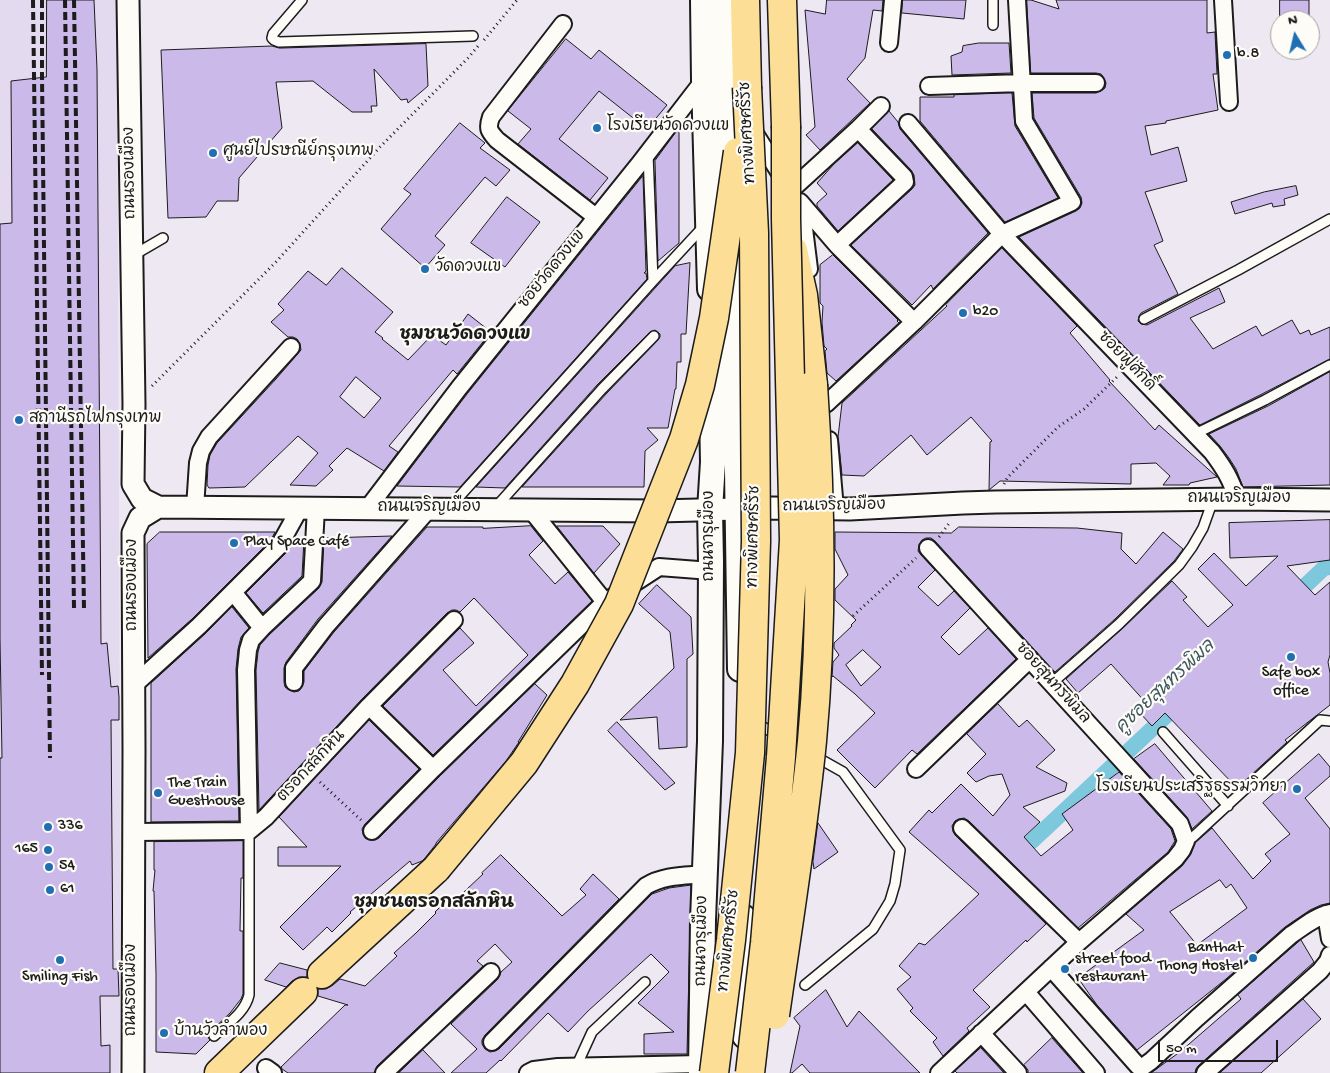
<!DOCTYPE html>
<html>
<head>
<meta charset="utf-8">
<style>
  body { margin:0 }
  #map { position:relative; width:1330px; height:1073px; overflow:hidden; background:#eee8f3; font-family:"Gochi Hand",sans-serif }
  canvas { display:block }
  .north { position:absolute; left:1270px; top:10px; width:50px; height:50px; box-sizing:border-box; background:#fdfcf7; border:1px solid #a3a29f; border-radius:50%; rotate:351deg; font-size:14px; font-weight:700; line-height:20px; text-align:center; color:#1c1c1c }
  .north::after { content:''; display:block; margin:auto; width:18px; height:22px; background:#1f6fb2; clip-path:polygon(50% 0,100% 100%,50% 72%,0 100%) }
  .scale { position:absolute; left:1158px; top:1040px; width:120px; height:22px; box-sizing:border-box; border:2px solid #1c1c1c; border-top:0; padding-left:6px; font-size:15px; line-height:18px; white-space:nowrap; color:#1c1c1c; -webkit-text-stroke:4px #fdfcf7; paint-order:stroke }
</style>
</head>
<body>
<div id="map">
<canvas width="1330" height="1073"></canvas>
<div class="north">N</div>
<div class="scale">50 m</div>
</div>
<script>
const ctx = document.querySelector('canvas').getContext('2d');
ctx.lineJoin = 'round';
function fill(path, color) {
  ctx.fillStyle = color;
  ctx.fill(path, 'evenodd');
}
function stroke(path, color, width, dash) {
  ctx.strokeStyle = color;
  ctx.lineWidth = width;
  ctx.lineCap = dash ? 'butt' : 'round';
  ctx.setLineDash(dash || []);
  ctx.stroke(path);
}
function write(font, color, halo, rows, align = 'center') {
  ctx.font = font + ' "Gochi Hand","Playpen Sans Thai",sans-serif';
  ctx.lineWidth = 4.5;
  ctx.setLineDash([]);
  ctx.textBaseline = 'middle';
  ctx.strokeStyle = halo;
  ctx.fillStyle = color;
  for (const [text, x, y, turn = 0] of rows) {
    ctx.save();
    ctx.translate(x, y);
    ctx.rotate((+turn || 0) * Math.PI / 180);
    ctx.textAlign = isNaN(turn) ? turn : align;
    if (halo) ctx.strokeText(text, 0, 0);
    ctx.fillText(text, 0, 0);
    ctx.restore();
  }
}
fill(new Path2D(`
  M0 0H116L117 5 121 1003 119 1073H0Z
  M599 50 675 112 598 210 518 144Z`), '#e4daf0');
stroke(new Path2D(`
  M1290 600 1324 568 1330 567
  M1031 842 1183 700`), '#7ec8de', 16);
const building = new Path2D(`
  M47 0H94L97 69 101 644 107 643 111 687 118 686 119 697V720H111L113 969H118L119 996H100L101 1046 110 1045V1073H0V758H2L0 638V224L12 223 11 81 46 77Z
  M827 0H883L882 11 873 10 865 58 847 79 870 103 820 150 806 135 815 127 805 10 825 14Z
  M903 0H966L964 19 902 13Z
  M1027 0H1031L1059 9 1056 0H1207V33L1215 32 1217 74H1213L1218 110 1166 121V123L1145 126 1151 155 1178 147 1187 181 1145 192 1163 241 1154 245 1178 294 1141 313 1139 316 1138 321 1141 324 1147 325 1219 288 1225 302 1190 318 1213 349 1256 326 1262 336 1292 320 1300 334 1309 330 1311 335 1330 327V359L1262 394 1200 425 1019 237 1076 211 1080 208 1082 203 1081 197 1034 118 1032 93H1096L1101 91 1105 88 1106 83 1104 78 1101 74 1096 73H1031Z
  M1280 0H1309V20H1280Z
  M566 39 591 59 599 50 667 105 647 129 599 91 559 139 608 178 590 200 518 144 531 129 508 111Z
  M979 43H1009L1011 73 952 75 951 56 962 52 963 46Z
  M426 44 428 86 408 103 407 99 401 100 374 69 377 106H371L372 112H352L313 81 276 82 282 128 239 178 238 201H217L206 217 168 218 161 50 272 46 279 48Z
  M1012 93 1015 126 1058 198 1005 222 920 121V97H954V95Z
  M889 111 898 122 900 129 988 233 933 289 931 285 912 305 851 245 912 189 915 185 914 175 911 170 872 129Z
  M460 123 485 143 480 148 510 170 496 186 485 177 435 236 445 245 425 268 381 229 411 194 404 189Z
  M679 128V243L658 261 655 161Z
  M858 143 893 180 838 231 817 206V203L827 194 817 183 834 164Z
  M643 176 646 271 644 273H646L647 279 460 487 397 486 467 394Z
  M1296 186 1298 195 1284 199 1285 205 1273 207 1272 203 1235 214 1231 202 1264 192Z
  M507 197 540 222 505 267 471 243Z
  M1002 248 1077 326 1070 333 1110 380 1109 381 1155 430 1159 425 1217 477 1190 483 1189 485H1163L1170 476 1156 463 1131 464V484L1000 481 989 490 990 442 992 441 971 417 927 455 911 435 864 476 842 475 838 437 842 403 947 306 946 305Z
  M833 255 898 320 897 321 899 323 836 381 827 373 825 351 827 349 824 346 822 322 823 306 820 303V265Z
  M690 263 686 334H681V362H677L676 389H675L668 428H647L658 440 645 451 644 487H522L607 393 658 340 660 337V334L655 330 650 332 597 385 505 488 476 487 675 266Z
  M342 268 393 312 375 332 383 338 382 339 408 360 432 335 446 345 468 314 491 332 457 374 453 370 389 446 398 452 384 471 347 448 329 466 333 470 316 486 290 485 318 453 298 436 245 487 209 488 207 485 208 465 210 455 217 443 276 379 301 350 300 344 297 339 293 337H288L271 322 284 310 278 304 308 271 326 285ZM356 377 381 398 364 418 340 397Z
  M1330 372V485L1243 487 1236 469 1229 458 1220 446 1209 434 1268 406Z
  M1330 520V560L1287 566 1315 595 1330 582V655L1328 662 1330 673V705L1285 740 1287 742 1237 788 1165 713 1152 726 1138 711 1147 704 1111 664 1078 693 1066 679 1123 628 1172 581 1187 597 1183 600 1208 627 1233 605 1198 569 1214 553 1246 586 1278 556 1230 558 1229 523Z
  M531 526 543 541 529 555 555 584 568 572 592 601 433 755 383 706 460 628 474 643 443 670 476 706 528 655 474 598 460 612 456 610H452L447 613 362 699 259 810 256 670 258 652 260 645 269 635 319 588 322 582 324 538 392 536 318 619 286 662 284 668V682L285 687 289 690 294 692 299 691 302 687 304 682V671L334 632 427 527H483V528Z
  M557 526H603L620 544 594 573Z
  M959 527 1077 528 1122 533 1121 549 1136 564 1163 532 1183 549 1174 561 1115 619 1055 672 935 541 931 538H926L922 540 919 545 918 551 921 555 935 570 918 587 938 606 954 591 970 608 941 637 959 655 988 628 1016 659 917 754 912 750 875 788 837 750 875 713 855 694 833 676 832 677 833 662 839 655 834 648V643L852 626 851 625 856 620 835 600V589L848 575 835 549V532L951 533ZM863 650 881 667 861 686 846 665Z
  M160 532H275L271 540 192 619 148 658 147 544Z
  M294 539H304L302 576 263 613 246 593 286 553Z
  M657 585 691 617 693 654 687 659V747L659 749 657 717 620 720 674 668 670 632 639 604Z
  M232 607 249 628 241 637 238 649 236 669 239 821 151 822V683L206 633Z
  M535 684 547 695 518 742H519L506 761 436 843V844L425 858 422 861 412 865 410 861 350 912 351 913 332 932 327 927 303 950 280 927 341 866H278V847H307L279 817 369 720 419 769 365 824 362 829 363 834 365 838 369 840H375L379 838 440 776Z
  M998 704 1019 727 1027 720 1055 750 1036 767 1067 783 1065 791 1023 807 1040 822 1024 837 1041 856 1073 830 1062 814 1119 772 1171 829 1175 841 1168 852 1078 928 969 821 964 818 959 819 955 821 952 826 953 831 955 835 1046 924 1027 942 1026 940 973 990 990 1007 967 1028 969 1031 943 1056 933 1042 937 1038 910 1011 913 1008 897 989 911 977 899 966 919 943 925 945 979 894 909 832 929 810 932 813 961 784 993 816 1010 795 1002 774 989 776 976 782 967 773 986 754 967 734Z
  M617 722 635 741 675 783 665 790 608 731Z
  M1155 744 1212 811 1192 829 1187 817 1134 759Z
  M1319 754 1330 767V776L1305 798 1330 829V903L1321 905 1310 910 1285 927 1226 979 1137 1050 1097 1005 1078 978 1144 930 1126 914 1182 866 1191 854 1195 843 1212 828 1253 879 1271 861 1265 854 1290 834 1263 803ZM1220 880 1226 888 1231 884 1247 908 1197 945 1170 912Z
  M818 823 838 852 814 869 813 862Z
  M243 841V878H241L240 931H243V994L241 999 230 1013 210 1032 208 1037 210 1040 196 1054 156 1052V974L154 891H153L155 870H154V842Z
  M501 855 562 916 586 895 580 889 593 874 619 899 485 1035 482 1040V1044L485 1049 490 1052 495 1051 499 1049 652 894 669 888 691 885 687 1054H644V1034L674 1032 638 1003 669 972 651 954 588 1011 568 1032 548 1013 501 1061 500 1060 486 1073H451L477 1049 451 1024 498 979 500 975 501 972 512 962 495 944 477 961 483 966 377 1066 374 1073H288L282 1069 281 1067 345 1005H348L318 996V989H326L333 985 340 979 365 986 397 956 394 953 416 933 436 913 435 912 445 902 449 906 483 874 482 873Z
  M1301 940 1314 962 1198 1066 1196 1069 1195 1073H1151L1181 1051 1241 999 1238 995Z
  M280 963 307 970V977H299L292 981 286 987 265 980Z
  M826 990 847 1027 859 1011 920 1073H810L802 1064 792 1073H790L800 1026 794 1018Z
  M1303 999 1321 1019 1261 1073H1220Z
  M1052 1038 1083 1073H1028V1070L1024 1065Z
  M981 1048 1004 1073H957L955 1071Z
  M423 1050 445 1073H399Z`);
fill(building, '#cbb9ea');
stroke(building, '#1c1c1c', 1);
const service = new Path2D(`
  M302 0 273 34 272 38 274 40 279 42 473 36
  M993 25V0
  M648 154 653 281
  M132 256 163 238
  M1144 319 1238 270 1330 219
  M1195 434 1265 400 1330 365
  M450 507 653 281 704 226
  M495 508 602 389 654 336
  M1052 683 1119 624 1179 565 1192 547 1203 528 1213 500
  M756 723 843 772 900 850 895 884 890 901 873 929 805 985
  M1163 732 1228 806
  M1186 841 1193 837 1320 720 1330 721
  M214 1036C227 1024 245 1013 249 995V831
  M576 1067 592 1032 645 982`);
const minor = new Path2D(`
  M1223 0 1229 102
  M563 24 491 117C487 129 489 131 497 140L596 217
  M889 43 893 0
  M929 86 1022 83H1096
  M908 123 1002 234 1212 452C1224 468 1231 479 1237 499
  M752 129 783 178
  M791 190 858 129 881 106
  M800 202 837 245 914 322
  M801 204 809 269
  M837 245 905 182 904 177 858 129
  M826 404 914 322 1002 234 1072 202 1024 121 1017 0
  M829 440 835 509
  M195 508 198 463 201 451 209 437 291 347
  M367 509 459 388 640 163 704 80
  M531 510 605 602
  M928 548 1180 824 1186 841 1182 850 1175 859 1079 942 939 1073
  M233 592 262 628
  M294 682V668L326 626 429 509
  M134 685 199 626 279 546 300 508
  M369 706 433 769
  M916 769 1030 659
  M962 828 1079 942
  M249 831 246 670 248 650 251 640 262 628 312 581 316 508
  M372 831 433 769 605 602 659 567 711 571
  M134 832 249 831 266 817 369 706 454 620
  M1326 914 1330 939
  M1051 968 1138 1066H1144L1151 1061 1197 1018 1291 935C1303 927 1316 916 1330 913
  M1026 992 1096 1073
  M981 1033 1018 1073
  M492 1042 646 886C664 875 684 876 705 874
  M266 1068 273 1073
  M384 1073 491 972
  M528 1073 534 1070 558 1067 701 1064
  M1205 1073 1320 971 1328 961 1330 955`);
const tertiary = new Path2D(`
  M128 0 134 404 133 484 142 499 158 507 658 511 738 509 771 508 850 509 963 503 995 502 1237 499 1330 500
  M133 1073 134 750 133 533 140 518 158 507`);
const secondary = new Path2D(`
  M703 0 704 80 710 289
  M723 0 728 176
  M731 260 737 470 740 669
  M743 917 745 1036
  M701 1073 703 920 710 741 711 562 710 510 713 462 711 362`);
const motorway = new Path2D(`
  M745 0 747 87
  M782 0 786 126
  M793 250 803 295 813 385
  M322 974 436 869
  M219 1073 303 992`);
stroke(service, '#1c1c1c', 12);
stroke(minor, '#1c1c1c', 20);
stroke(tertiary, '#1c1c1c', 25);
stroke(secondary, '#1c1c1c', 28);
stroke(motorway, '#1c1c1c', 31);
stroke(new Path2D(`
  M484 40 517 0
  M152 386 275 263 380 147 469 57 478 46
  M1004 484 1007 478 1058 427 1084 409 1119 375
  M939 537 950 522
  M853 616 916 558
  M320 782 361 820`), '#1c1c1c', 3, [1, 4]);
stroke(service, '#fdfcf7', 9);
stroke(minor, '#fdfcf7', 16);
stroke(tertiary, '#fdfcf7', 21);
stroke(secondary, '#fdfcf7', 24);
stroke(motorway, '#fcde96', 28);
stroke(new Path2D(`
  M33 0 42 675
  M42 0V77L50 758
  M65 0 74 608
  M74 0 84 609`), '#1c1c1c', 4, [8, 4]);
const motorwayBridge = new Path2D(`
  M436 869 524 763 575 684 619 604 684 439 700 385 714 318 738 152
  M775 1015C788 924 803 833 812 741 823 622 821 503 813 385
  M714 1073 731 940 750 753 756 541 754 233 747 87
  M750 1073 765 943 781 757 794 540 786 219V126`);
stroke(motorwayBridge, '#1c1c1c', 31, []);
stroke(motorwayBridge, '#fcde96', 28);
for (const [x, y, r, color] of [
  [1227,55,5,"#1f6fb2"],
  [597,128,5,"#1f6fb2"],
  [213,153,5,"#1f6fb2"],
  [425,269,5,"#1f6fb2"],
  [963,313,5,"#1f6fb2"],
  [19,420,5,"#1f6fb2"],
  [234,543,5,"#1f6fb2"],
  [1291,657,5,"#1f6fb2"],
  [1297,789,5,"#1f6fb2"],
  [158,793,5,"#1f6fb2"],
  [48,827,5,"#1f6fb2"],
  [48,850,5,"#1f6fb2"],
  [49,867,5,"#1f6fb2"],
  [50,890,5,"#1f6fb2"],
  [1253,958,5,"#1f6fb2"],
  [60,960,5,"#1f6fb2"],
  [1065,969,5,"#1f6fb2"],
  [164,1033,5,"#1f6fb2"]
]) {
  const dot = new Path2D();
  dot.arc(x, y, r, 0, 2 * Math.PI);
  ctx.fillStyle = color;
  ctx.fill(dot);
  stroke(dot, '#fdfcf7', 2);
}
write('16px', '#1c1c1c', '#fdfcf7', [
  ["b.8",1237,55],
  ["โรงเรียนวัดดวงแข",607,128],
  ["ศูนย์ไปรษณีย์กรุงเทพ",223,153],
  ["วัดดวงแข",435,269],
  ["b20",973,313],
  ["สถานีรถไฟกรุงเทพ",29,420],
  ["Play Space Café",244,543],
  ["Safe box",1291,674,"center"],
  ["office",1291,692,"center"],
  ["The Train",168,784],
  ["Guesthouse",168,802],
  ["โรงเรียนประเสริฐธรรมวิทยา",1287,789,"right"],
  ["336",58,827],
  ["165",38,850,"right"],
  ["54",59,867],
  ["61",60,890],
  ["Banthat",1243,949,"right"],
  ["Thong Hostel",1243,967,"right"],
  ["street food",1075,960],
  ["restaurant",1075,978],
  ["Smiling Fish",60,978,"center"],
  ["บ้านวัวลำพอง",174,1033]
], 'left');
write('16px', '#1c1c1c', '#fdfcf7', [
  ["ทางพิเศษศรีรัช",749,133,-93],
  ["ถนนรองเมือง",131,173,-91],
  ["ซอยวัดดวงแข",553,270,-51],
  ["ซอยฟูศักดิ์",1126,362,46],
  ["ถนนเจริญเมือง",1239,500],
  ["ถนนเจริญเมือง",834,507,-1],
  ["ถนนเจริญเมือง",429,509],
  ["ถนนจารุเมือง",711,536,-90],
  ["ทางพิเศษศรีรัช",755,537,-89],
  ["ถนนรองเมือง",134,585,-90],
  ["ซอยสุนทรพิมล",1052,684,48],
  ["ตรอกสลักหิน",312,767,-47],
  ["ถนนจารุเมือง",703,941,-89],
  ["ทางพิเศษศรีรัช",730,941,-84],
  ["ถนนรองเมือง",133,990,-90]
]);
write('bold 18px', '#1c1c1c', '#fdfcf7', [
  ["ชุมชนวัดดวงแข",465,336],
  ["ชุมชนตรอกสลักหิน",434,904]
]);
write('italic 18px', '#3e5860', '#fdfcf7', [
  ["คูซอยสุนทรพิมล",1166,688,-43]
]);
</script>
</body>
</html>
